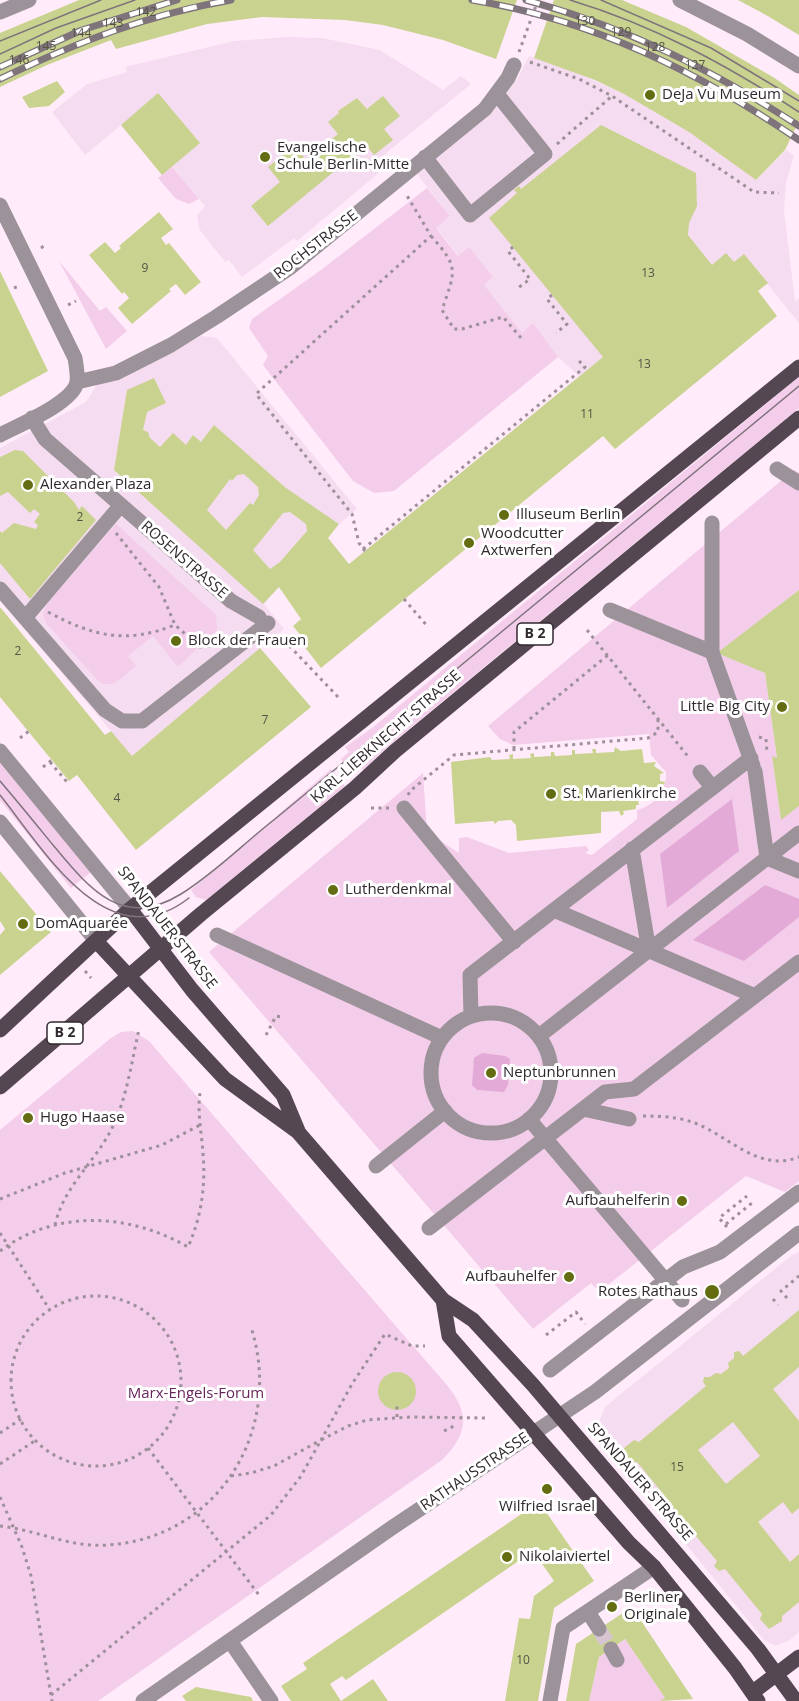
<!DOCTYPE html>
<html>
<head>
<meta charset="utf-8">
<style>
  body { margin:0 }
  canvas { display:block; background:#ffebfa }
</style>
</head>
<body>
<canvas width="799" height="1701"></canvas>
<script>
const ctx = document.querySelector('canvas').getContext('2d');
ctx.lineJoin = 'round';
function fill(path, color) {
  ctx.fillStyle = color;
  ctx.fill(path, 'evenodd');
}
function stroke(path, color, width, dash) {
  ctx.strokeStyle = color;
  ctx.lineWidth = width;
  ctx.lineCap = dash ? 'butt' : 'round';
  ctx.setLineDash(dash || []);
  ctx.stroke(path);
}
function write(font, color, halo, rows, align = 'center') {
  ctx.font = font + ' "Open Sans",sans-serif';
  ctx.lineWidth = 6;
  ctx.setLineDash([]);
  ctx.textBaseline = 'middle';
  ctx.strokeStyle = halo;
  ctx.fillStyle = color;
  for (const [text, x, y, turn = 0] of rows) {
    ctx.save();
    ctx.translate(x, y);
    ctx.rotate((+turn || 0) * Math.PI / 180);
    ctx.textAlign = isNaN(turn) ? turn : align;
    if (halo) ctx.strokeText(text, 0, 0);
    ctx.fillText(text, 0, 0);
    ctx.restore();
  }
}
fill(new Path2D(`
  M287 37 322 38 380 50 443 90 461 76 471 84 379 159 376 165 379 173 297 241 294 238 242 277 229 260 225 262 199 229 197 215 205 206 172 167 162 175 121 125 85 155 52 112 87 84 127 72 125 67 234 41Z
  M529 56 582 75 624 94 689 132 756 180 786 150 794 155 786 183 784 211 795 301 799 298V323L744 255 660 324 603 357 579 376 558 357 533 323 522 333 483 285 492 277 469 248 459 256 436 227 450 216 416 173 493 111 518 78Z
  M201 336 217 338 357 509 339 524 324 543 319 540 264 604 284 629 132 756 0 600V448L86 402 96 386 97 370 113 366 120 380Z
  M799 1252V1632L790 1640 776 1646 764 1640 601 1440 597 1427 605 1407 792 1255Z`), '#f6dcf0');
fill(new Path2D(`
  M172 167 199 199 189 204 176 199 158 178Z
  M427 188 450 216 436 228 458 256 469 247 493 277 484 285 522 333 533 323 558 357 394 491 374 493 353 481 263 365 268 356 249 328 252 319 321 270Z
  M59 261 100 311 106 307 127 331 106 349Z
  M799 377V408L388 746 363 770 358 765 350 771 341 759 349 752 345 747 372 728Z
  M794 470 799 473V590L718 653 765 673 777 758 772 757 781 819 799 806V1181L785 1192 746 1176 599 1292 591 1283 533 1329 209 952 423 773 427 832 459 853V838L467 837 509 853 586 846 589 850 585 853 592 855 637 819V810C654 806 667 790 666 772L651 755 649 734 513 745 500 739 488 726Z
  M116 524 216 615 217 630 178 667 153 636 128 656 136 666C124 675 113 691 98 681L46 623 43 615 47 604Z
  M0 763 91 872 71 888 0 800Z
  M331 769 345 786 206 900 196 897 191 890Z
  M133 1031 149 1041 446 1384C470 1413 469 1433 442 1460L98 1701H0V1130L111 1038 121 1032Z
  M625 1639 665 1698 660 1701H589L599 1657Z`), '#f4cdeb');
fill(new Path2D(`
  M732 799 739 851 667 908 660 854Z
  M765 885 799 899V917L744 961 693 940Z
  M482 1053 505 1056 510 1059 508 1085 504 1092 477 1090 472 1085 474 1058Z`), '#e4aad7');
fill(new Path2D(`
  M79 0H517L496 59 443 40 383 25 345 20 262 17 207 24 116 49 111 40 47 65 0 87V33Z
  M554 0H622L686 27 773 77 799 95V121L785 150 756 180 689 132 624 94 595 80 534 58Z
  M738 0H799V35L766 15Z
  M57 81 65 92 49 106 29 108 22 97Z
  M158 93 200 143 162 175 121 125Z
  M383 96 400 116 384 129 393 140 374 155 366 145 268 226 251 206 280 182 268 167 294 146 306 160 338 134 328 122 339 113 338 111 357 98 367 109Z
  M601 125 696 173 697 206 689 223 688 235 712 265 726 253 734 262 744 254 768 283 758 291 777 316 615 449 603 436 321 668 300 641 303 638 293 626 301 619 279 587 263 604 114 470 127 390 154 378 166 403 147 412 143 430 148 432 150 438 160 447 173 433 186 445 193 435 201 442 214 425 286 488 339 524 328 538 349 564 603 357 489 218 517 193 514 190 519 186 521 189ZM244 474 258 487 259 495 253 505 250 503 226 530 207 510 230 479 232 481 237 475ZM290 512 306 524 307 531 280 562 270 569 253 550 283 513Z
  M159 212 173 229 161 238 166 245 169 243 201 282 185 295 176 284 169 289 171 291 132 324 118 308 129 298 124 292 122 294 89 255 105 242 115 253 121 248 119 246Z
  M0 271 48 371 0 397Z
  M15 450 23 451 74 502 79 510 82 506 96 520 30 599 0 563V531L2 533 14 523 36 529 38 525 34 522 40 514 34 509 30 513 8 492 0 496V457Z
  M799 590V806L781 820 772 756 777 758 765 673 717 653Z
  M0 607 105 735 111 731 132 756 260 648 311 707 136 850 77 775 69 781 0 697Z
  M615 747 621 751 642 749 644 763 656 762 654 766 664 773 660 774V781L665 782 664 785 660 784 656 796 654 792 644 799V795H637L639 805H636V809L623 811 624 814 621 816 619 811 601 812V833L517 841 516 825 511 820 498 821 495 824 493 821 455 824 451 762 490 757 492 760 510 759 509 755 513 754V759L531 758 530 754 534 753V757L551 756V752H554L555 756 572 755V750H575V754L593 753 592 749H596V753L614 752Z
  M0 871 51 932 0 975V935L5 929 0 921Z
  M799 1310V1367L773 1389 799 1421V1508L792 1514 783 1502 758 1522 790 1562 799 1554V1602L782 1616V1621L769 1629 760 1619 762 1614 725 1569 719 1571 714 1566 717 1561 679 1516 675 1517 670 1512 674 1507 637 1462H632L624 1452V1448L634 1440 639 1442 706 1386 703 1382 704 1377H710L716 1373 721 1374 729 1368 728 1363 734 1358V1352L739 1351 743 1356ZM733 1422 760 1456 726 1484 698 1450Z
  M378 1391a19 19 0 1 1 38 0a19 19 0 1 1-38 0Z
  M539 1502 594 1581 554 1608 538 1701H505L519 1618 530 1619 534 1596 554 1581 533 1551 346 1680 342 1676 330 1684 341 1701H291L281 1686 307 1669 303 1663Z
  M632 1607 693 1699 660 1701 665 1698 625 1639 599 1657 589 1701H566L576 1644Z
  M373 1679 388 1701H341Z
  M196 1687 251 1697 253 1701H186L182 1696Z`), '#c9d38f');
stroke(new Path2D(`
  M599 1629 611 1649`), '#d6c4d1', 15, [15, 8]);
stroke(new Path2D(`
  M519 52 538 0
  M530 62 579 79 612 96 754 192 779 193
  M557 144 612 96
  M431 236C460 268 455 271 442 310L454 329H462L503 317 522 339
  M513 247 508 251 530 279 518 288
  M41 248 47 244
  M14 288 19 286
  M552 295 547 299 567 324 556 333
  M68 305 76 301
  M116 533 159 587 175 625 200 647 212 646
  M363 549 585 367 579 361
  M365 551 359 543 352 514 256 394 431 236 406 194
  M404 599 428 627
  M48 612C95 637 126 644 175 625
  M587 630 690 759
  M279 635 339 698
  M759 737 766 739 767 752
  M20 738 29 731
  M514 749V732L608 655
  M50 762 67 782
  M43 767 52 760
  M408 795 410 791 454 755 648 738 658 732V718
  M371 808H390
  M85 971 91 978
  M266 1035 276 1016 281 1017
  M643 1116C661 1116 679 1117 695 1123 729 1136 759 1173 799 1157
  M0 1199 65 1173 162 1145 200 1125
  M726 1224 752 1203
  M55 1225C64 1185 96 1162 113 1126 127 1097 132 1060 139 1029
  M727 1227 719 1218 747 1196
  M0 1233 50 1310
  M0 1251C56 1209 129 1213 188 1247 201 1218 206 1186 203 1154 202 1134 197 1113 200 1093
  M11 1381a85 85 0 1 1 170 0a85 85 0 1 1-170 0Z
  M787 1298 781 1291 799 1276
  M773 1299 778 1305
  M546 1335 576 1312 585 1324
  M397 1417V1404
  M444 1431 454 1426
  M0 1433 21 1419
  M148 1448 259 1595
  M0 1464 36 1440
  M231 1476 251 1473 274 1466 321 1440 352 1384 385 1334 412 1346H425
  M0 1497 22 1547 31 1576 52 1701
  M0 1526C37 1530 70 1548 108 1545 219 1538 284 1429 251 1327
  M51 1695 271 1515 301 1476 321 1440 348 1426 367 1420 410 1417 486 1418`), '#9d909a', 3, [3, 4.5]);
stroke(new Path2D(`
  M680 0 747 34 799 66
  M0 12 29 0
  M425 157 470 215 545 154 497 94
  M0 205 75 358C76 365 78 374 77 382 73 403 19 425 0 435
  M77 382 116 373 171 345 216 317 291 267 485 109 508 78 514 65
  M32 418 45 439 231 601 259 617
  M777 469 799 483
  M712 523V652
  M0 589 105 710 122 721H142L268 623
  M610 610 712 652 753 766
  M25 618 121 505
  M0 751 130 909
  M755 771 767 858 799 871
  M700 772 712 787
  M404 808 514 942
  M0 822 97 942
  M632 849 649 951
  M554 910 755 996
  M217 935 442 1038
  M431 1073a60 60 0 1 1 120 0a60 60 0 1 1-120 0Z
  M471 1016 470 975 751 758
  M539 1036 799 833
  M583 1109 629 1119
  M529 1119 682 1300
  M376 1166 445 1111
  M429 1228 605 1092 634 1089 799 962
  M550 1370 683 1267 720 1252 799 1192
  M588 1612 599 1629
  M230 1641 271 1701
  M611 1649 617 1660
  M143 1701 393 1527 595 1392 799 1233
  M550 1701 563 1628 654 1567`), '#9b9399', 15);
stroke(new Path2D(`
  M130 909 192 990 283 1095 298 1131
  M97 942 225 1079 298 1132 443 1300 473 1320 533 1385 758 1649 796 1701
  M0 1030 130 909 799 367
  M0 1087 201 914 355 788 395 751 799 418
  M443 1300 449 1336 629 1543 654 1567 735 1668 758 1701
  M753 1692 799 1657`), '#554751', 15);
stroke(new Path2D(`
  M570 0C653 25 727 65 799 112
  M601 0 711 48 799 101
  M0 41 101 0
  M0 54 56 28 135 0
  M0 781C18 802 35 823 53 845 88 887 122 931 181 894 215 873 244 843 275 819L799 386
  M0 795C44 850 108 961 189 898`), '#7f737c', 1.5);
const rail = new Path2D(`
  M472 0C593 20 699 72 799 140
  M526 0C628 28 711 69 799 126
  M0 67 82 30 177 0
  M0 79C75 43 149 14 231 0`);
stroke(rail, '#7f737c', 7);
stroke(rail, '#fff', 4.5, [14]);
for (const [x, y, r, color] of [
  [650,95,6,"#636c11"],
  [265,157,6,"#636c11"],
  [28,485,6,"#636c11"],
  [504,515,6,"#636c11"],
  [469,543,6,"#636c11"],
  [176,641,6,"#636c11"],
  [782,707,6,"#636c11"],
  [551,794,6,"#636c11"],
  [333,890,6,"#636c11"],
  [23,924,6,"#636c11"],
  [491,1073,6,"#636c11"],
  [28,1118,6,"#636c11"],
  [682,1201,6,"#636c11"],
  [569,1277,6,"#636c11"],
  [712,1292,8,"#636c11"],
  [547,1489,6,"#636c11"],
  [507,1557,6,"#636c11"],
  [612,1607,6,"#636c11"]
]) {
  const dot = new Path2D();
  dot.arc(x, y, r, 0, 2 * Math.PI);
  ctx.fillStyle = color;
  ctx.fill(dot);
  stroke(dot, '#fff', 2);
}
write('12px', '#565447', null, [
  ["142",146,13],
  ["130",585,22],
  ["143",113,24],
  ["129",621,33],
  ["144",81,34],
  ["145",46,47],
  ["128",655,48],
  ["146",19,61],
  ["127",695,66],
  ["9",145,269],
  ["13",648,274],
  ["13",644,365],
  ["11",587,415],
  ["2",80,518],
  ["2",18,652],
  ["7",265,721],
  ["4",117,799],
  ["15",677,1468],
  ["10",523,1661]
]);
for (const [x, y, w] of [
  [535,634,36],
  [65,1033,36]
]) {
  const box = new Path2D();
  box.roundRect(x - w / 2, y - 11, w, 22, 4.5);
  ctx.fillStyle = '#fff';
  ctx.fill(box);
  stroke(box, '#30292f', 1.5);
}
write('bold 14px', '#30292f', null, [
  ["B 2",535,634],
  ["B 2",65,1033]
]);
write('15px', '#30292f', '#fff', [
  ["DeJa Vu Museum",662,95],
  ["Evangelische",277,148],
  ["Schule Berlin-Mitte",277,165],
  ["Alexander Plaza",40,485],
  ["Illuseum Berlin",516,515],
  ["Woodcutter",481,534],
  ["Axtwerfen",481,551],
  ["Block der Frauen",188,641],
  ["Little Big City",770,707,"right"],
  ["St. Marienkirche",563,794],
  ["Lutherdenkmal",345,890],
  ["DomAquarée",35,924],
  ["Neptunbrunnen",503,1073],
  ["Hugo Haase",40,1118],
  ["Aufbauhelferin",670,1201,"right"],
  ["Aufbauhelfer",557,1277,"right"],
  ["Rotes Rathaus",698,1292,"right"],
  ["Wilfried Israel",547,1507,"center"],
  ["Nikolaiviertel",519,1557],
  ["Berliner",624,1598],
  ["Originale",624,1615]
], 'left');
write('15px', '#30292f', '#fff', [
  ["ROCHSTRASSE",316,245,-38],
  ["ROSENSTRASSE",184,560,41],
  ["KARL-LIEBKNECHT-STRASSE",386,737,-41],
  ["SPANDAUER STRASSE",167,928,52],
  ["RATHAUSSTRASSE",475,1472,-34],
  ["SPANDAUER STRASSE",640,1482,49]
]);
write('15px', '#67255d', '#fff', [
  ["Marx-Engels-Forum",196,1394]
]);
</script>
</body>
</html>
